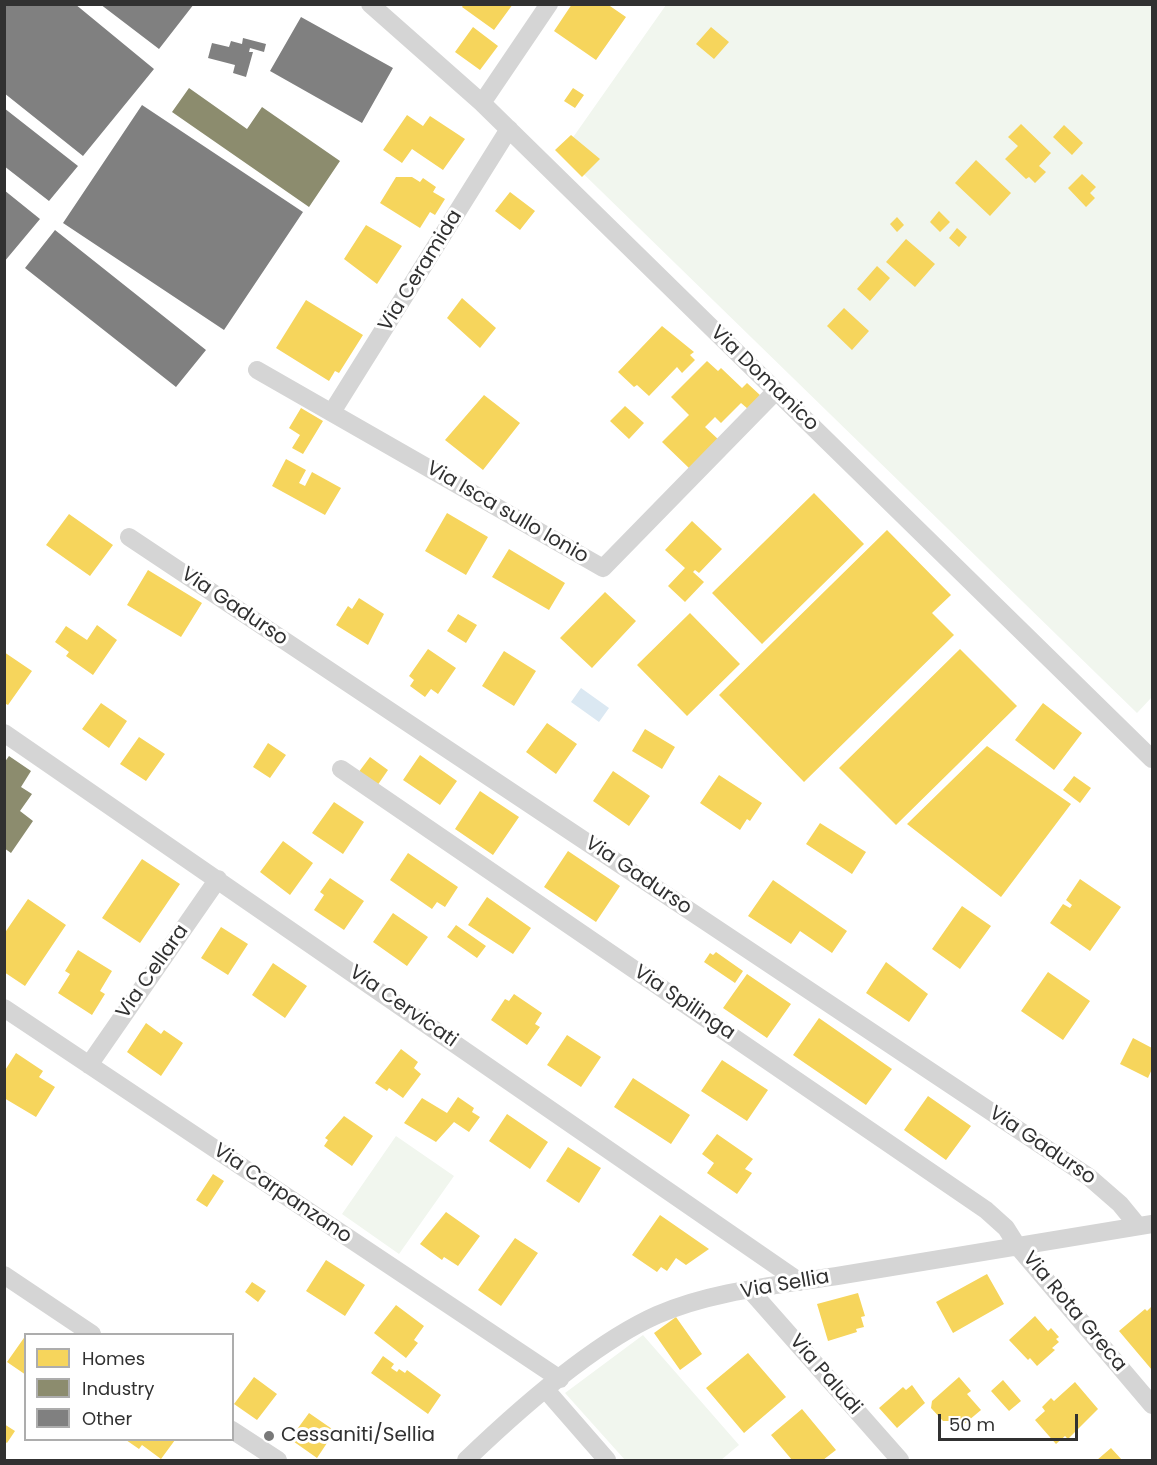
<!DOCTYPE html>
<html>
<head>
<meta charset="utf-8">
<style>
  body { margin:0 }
  #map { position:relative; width:1157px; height:1465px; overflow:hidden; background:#fff; font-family:Poppins,sans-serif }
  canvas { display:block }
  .frame { position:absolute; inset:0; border:6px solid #313131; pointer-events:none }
  .legend { position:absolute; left:24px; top:1333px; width:210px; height:108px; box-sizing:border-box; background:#fff; border:2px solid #adadad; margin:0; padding:8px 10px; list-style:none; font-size:18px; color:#313131 }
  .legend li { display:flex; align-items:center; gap:12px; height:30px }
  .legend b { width:30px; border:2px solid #adadad }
  .scale { position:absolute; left:938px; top:1414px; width:140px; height:27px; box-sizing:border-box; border:3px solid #313131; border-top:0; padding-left:8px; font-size:18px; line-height:21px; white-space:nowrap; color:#313131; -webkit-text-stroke:4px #fff; paint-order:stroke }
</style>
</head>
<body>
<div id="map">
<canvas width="1157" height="1465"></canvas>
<div class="frame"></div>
<ul class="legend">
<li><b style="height:16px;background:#f6d55c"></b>Homes</li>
<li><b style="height:16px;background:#8c8c6e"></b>Industry</li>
<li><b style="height:16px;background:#808080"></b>Other</li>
</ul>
<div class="scale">50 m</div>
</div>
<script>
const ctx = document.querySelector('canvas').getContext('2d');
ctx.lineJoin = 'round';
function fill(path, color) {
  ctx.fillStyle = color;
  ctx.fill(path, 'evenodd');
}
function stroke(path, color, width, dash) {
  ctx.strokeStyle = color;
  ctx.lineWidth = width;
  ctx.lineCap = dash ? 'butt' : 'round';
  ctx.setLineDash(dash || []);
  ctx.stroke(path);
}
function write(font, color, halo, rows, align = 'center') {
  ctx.font = font + ' Poppins,sans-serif';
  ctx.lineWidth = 6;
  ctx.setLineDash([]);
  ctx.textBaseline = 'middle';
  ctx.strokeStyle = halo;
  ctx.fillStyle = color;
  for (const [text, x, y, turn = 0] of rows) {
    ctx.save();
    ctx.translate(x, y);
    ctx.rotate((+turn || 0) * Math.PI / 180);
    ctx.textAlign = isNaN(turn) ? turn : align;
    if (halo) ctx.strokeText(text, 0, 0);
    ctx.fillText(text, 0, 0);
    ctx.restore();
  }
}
fill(new Path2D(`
  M666 5H1152V697L1137 713 562 153Z
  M396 1136 454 1176 399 1254 342 1214Z
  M643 1335 739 1445 721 1460H625L565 1393Z`), '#f1f6ee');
fill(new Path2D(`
  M581 688 609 708 599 722 571 702Z`), '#dbe8f2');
fill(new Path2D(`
  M464 4H513L494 30 462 7Z
  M572 4H607L626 17 596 60 554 31Z
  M473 27 498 46 480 70 455 52Z
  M711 27 729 42 714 59 696 44Z
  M573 88 584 95 575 108 564 101Z
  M407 115 423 126 430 116 465 139 443 170 412 149 402 163 383 150Z
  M1021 124 1051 153 1039 166 1046 172 1035 183 1029 177 1026 179 1005 159 1018 146 1008 137Z
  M1064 125 1083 143 1072 155 1053 137Z
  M571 135 600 159 582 177 555 150Z
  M976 160 1011 193 990 216 955 183Z
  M1082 174 1096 187 1090 193 1095 198 1086 207 1068 188Z
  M396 177H412L420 182 423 178 436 187 433 192 445 199 435 215 430 212 420 228 380 203Z
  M510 192 535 211 520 230 495 211Z
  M939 211 950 222 940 232 930 222Z
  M897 217 904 225 897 232 890 224Z
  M366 225 402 246 377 284 344 259Z
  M957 228 967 237 959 247 949 238Z
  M906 239 935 264 915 287 886 262Z
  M877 266 890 278 870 301 857 289Z
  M462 298 496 328 480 348 447 318Z
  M306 300 363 335 339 373 335 371 329 381 276 348Z
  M844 308 869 331 852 350 827 326Z
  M662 326 694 352 690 355 695 360 682 373 677 367 649 396 637 385 634 387 618 372Z
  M707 361 718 371 721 368 742 388 747 383 761 396 748 409 741 403 721 423 715 417 705 427 719 440 690 469 662 442 689 415 671 397Z
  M484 395 520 423 483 470 445 440Z
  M625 406 644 423 629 439 610 421Z
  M301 408 323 421 303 454 292 448 300 435 289 428Z
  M286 459 306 470 299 483 305 486 312 472 341 488 325 515 272 486Z
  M814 493 864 544 762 644 712 593Z
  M447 513 488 537 466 575 425 551Z
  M69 514 113 545 90 576 46 545Z
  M692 521 722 549 699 573 695 570 693 572 704 582 685 602 668 586 685 568 665 550Z
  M887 530 951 595 932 613 954 635 804 782 719 695Z
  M509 549 565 583 549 610 492 577Z
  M148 570 202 603 181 637 127 605Z
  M605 592 636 621 592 668 560 638Z
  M359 598 384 614 368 645 336 625 348 606 352 609Z
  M690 613 740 664 687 716 637 665Z
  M458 614 477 625 466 643 447 631Z
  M97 625 117 640 93 675 66 656 69 652 55 642 66 626 87 640Z
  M428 649 456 668 438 694 431 689 425 697 410 686 414 680 409 676Z
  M960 649 1017 706 896 825 839 768Z
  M504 651 536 671 514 706 482 686Z
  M4 652 32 671 8 705 4 703Z
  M101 703 127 721 109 748 82 729Z
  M1043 703 1082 733 1054 770 1015 740Z
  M547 723 577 744 556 774 526 752Z
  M645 729 675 747 662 769 632 751Z
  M139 737 165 754 146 781 120 764Z
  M268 743 286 755 270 778 253 767Z
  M987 746 1071 804 1001 897 907 824Z
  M420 755 457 781 440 805 403 780Z
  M370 757 388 770 377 786 358 773Z
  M613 771 650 796 629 826 593 801Z
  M719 775 762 803 750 821 747 819 740 830 700 803Z
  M1074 776 1091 788 1080 803 1063 790Z
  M480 791 519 817 493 855 455 829Z
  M334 802 364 822 343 854 312 833Z
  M820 823 866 852 852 874 806 844Z
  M283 841 313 863 290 895 260 872Z
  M568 851 620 886 596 922 544 887Z
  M408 853 458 887 445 907 437 902 432 909 390 880Z
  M142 859 180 884 140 943 102 918Z
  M330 878 364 901 344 930 314 910 324 895 320 892Z
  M1080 879 1121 907 1090 951 1050 923 1063 904 1070 908 1072 905 1066 900Z
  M773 880 847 931 832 953 800 931 791 944 748 916Z
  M487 897 531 928 513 954 468 925Z
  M28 899 66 925 25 986 4 972V934Z
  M962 906 991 926 960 969 932 949Z
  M393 913 428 937 407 966 373 942Z
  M456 925 486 946 477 958 447 937Z
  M221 927 248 944 228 975 201 958Z
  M78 950 112 971 100 991 105 994 92 1015 58 993 70 974 65 971Z
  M716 952 743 971 735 983 704 962 710 953 713 955Z
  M886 962 928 994 909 1022 866 993Z
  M273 963 307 986 285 1018 252 995Z
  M1048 972 1090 1001 1063 1040 1021 1011Z
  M747 974 791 1004 767 1038 723 1008Z
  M514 994 542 1013 535 1024 540 1027 527 1045 491 1020 505 999 509 1001Z
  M819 1018 892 1069 866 1105 793 1055Z
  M146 1023 161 1034 164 1030 183 1043 161 1076 127 1052Z
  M567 1035 601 1057 581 1087 547 1065Z
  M1133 1038 1152 1048V1069L1148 1078 1120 1064Z
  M401 1049 418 1062 414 1068 421 1074 403 1098 389 1088 387 1091 375 1083Z
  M16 1053 43 1071 39 1077 55 1087 36 1117 4 1098V1072Z
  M722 1060 768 1090 747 1121 701 1091Z
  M633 1078 690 1115 671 1144 614 1107Z
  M928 1096 971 1126 946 1160 904 1130Z
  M458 1097 474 1108 472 1112 480 1117 469 1132 454 1122 436 1142 404 1123 422 1098 447 1113Z
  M507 1114 548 1142 530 1169 489 1141Z
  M344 1116 373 1136 352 1166 324 1146 328 1140 325 1138Z
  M717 1134 753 1159 745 1169 752 1173 737 1194 707 1173 714 1163 702 1154Z
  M568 1147 601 1168 579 1203 546 1181Z
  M213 1174 224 1181 207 1207 196 1200Z
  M446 1212 480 1236 458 1266 444 1257 442 1260 420 1244Z
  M660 1215 709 1249 686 1265 676 1258 667 1271 661 1267 657 1272 632 1255Z
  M515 1238 538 1253 501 1306 478 1290Z
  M326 1260 365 1285 345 1316 306 1291Z
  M987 1274 1004 1304 953 1333 936 1302Z
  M252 1282 266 1291 258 1302 245 1292Z
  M858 1293 865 1316 861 1317 864 1327 856 1329 857 1332 828 1341 817 1304Z
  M396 1305 424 1326 414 1340 418 1343 406 1358 374 1333Z
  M1152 1306V1370L1119 1331 1145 1309 1147 1311Z
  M1035 1316 1048 1331 1051 1328 1059 1337 1056 1339 1059 1342 1052 1348 1055 1350 1037 1366 1030 1358 1028 1360 1009 1340Z
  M676 1317 702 1354 680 1370 654 1333Z
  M26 1335V1375L7 1362Z
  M748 1353 786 1397 744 1433 706 1388Z
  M383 1356 394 1364 391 1368 397 1372 399 1369 405 1373 407 1370 441 1395 428 1414 371 1373Z
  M254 1377 277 1394 257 1420 234 1404Z
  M959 1377 971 1391 967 1394 981 1410 962 1426 955 1417 951 1421H943L931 1408 932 1401Z
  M1003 1380 1021 1401 1009 1411 991 1391Z
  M1075 1382 1098 1409 1068 1439 1065 1436 1056 1444 1035 1420 1045 1411 1042 1407 1051 1398 1054 1401Z
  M912 1385 925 1403 897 1428 879 1408 903 1387 906 1390Z
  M802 1409 836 1450 823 1460H792L771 1435Z
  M309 1413 335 1431 317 1458 290 1439Z
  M4 1424 15 1431 7 1443 4 1441Z
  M126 1440H175L161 1459 142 1445 139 1449Z
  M1111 1448 1122 1460H1097Z`), '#f6d55c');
fill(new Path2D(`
  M189 88 247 129 262 107 340 161 309 207 172 112Z
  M9 756 31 771 21 787 32 794 20 811 33 821 11 853 4 848V763Z`), '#8c8c6e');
fill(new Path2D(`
  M4 4H75L154 69 83 156 4 93Z
  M100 4H194L159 49Z
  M301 17 393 68 362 123 270 71Z
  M243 38 266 44 264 52 250 48 249 52H253L246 77 233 73 235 65 208 58 212 43 229 47 231 41 242 44Z
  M142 105 303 212 224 330 63 223Z
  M4 108 78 166 49 201 4 166Z
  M4 190 40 219 4 262Z
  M55 230 206 350 176 387 25 268Z`), '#808080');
stroke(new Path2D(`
  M370 4 482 103 1152 759
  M482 103 549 4
  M257 370 603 568 776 391
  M332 412 509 129
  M129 537 1089 1177 1120 1204 1138 1226
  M4 733 800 1282
  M341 769 986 1210 1006 1228 1018 1247 1152 1405
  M4 1008 560 1379
  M89 1065 218 879
  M4 1275 92 1334
  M750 1290 900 1460
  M546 1390 607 1460
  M232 1430 278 1460
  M466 1460C517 1411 592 1344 657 1315 714 1290 782 1285 843 1275 946 1258 1049 1241 1152 1224`), '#d5d5d5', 18);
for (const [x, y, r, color] of [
  [269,1436,6,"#797979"]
]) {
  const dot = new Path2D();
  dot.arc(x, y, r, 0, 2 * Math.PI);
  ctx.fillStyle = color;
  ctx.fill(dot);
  stroke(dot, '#fff', 2);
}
write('20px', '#313131', '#fff', [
  ["Via Ceramida",421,271,-58],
  ["Via Domanico",764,379,44],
  ["Via Isca sullo Ionio",507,513,30],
  ["Via Gadurso",234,607,34],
  ["Via Gadurso",638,876,34],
  ["Via Cellara",153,972,-55],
  ["Via Spilinga",684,1003,34],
  ["Via Cervicati",403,1007,35],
  ["Via Gadurso",1042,1146,34],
  ["Via Carpanzano",282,1194,34],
  ["Via Sellia",785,1285,-10],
  ["Via Rota Greca",1074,1312,50],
  ["Via Paludi",825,1375,49]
]);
write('20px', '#313131', '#fff', [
  ["Cessaniti/Sellia",281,1436]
], 'left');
</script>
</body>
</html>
